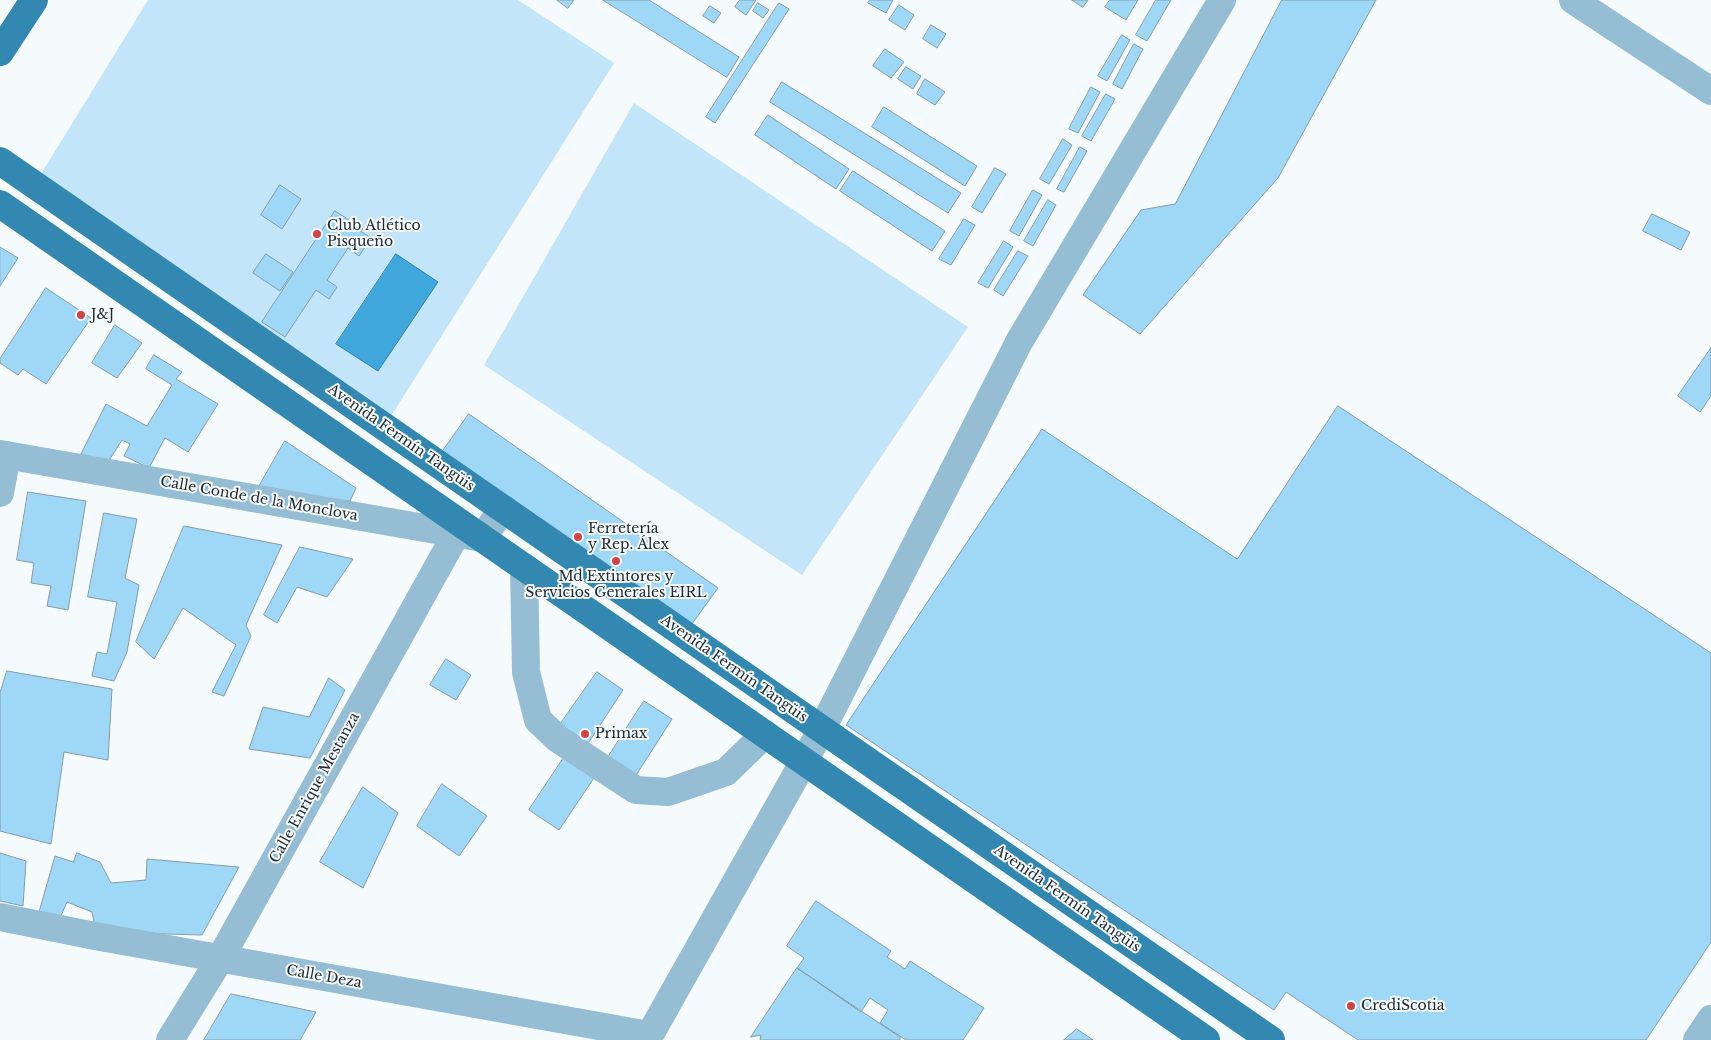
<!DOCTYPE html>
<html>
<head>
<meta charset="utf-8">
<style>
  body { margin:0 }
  canvas { display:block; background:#f5fafd }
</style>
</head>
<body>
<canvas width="1711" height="1040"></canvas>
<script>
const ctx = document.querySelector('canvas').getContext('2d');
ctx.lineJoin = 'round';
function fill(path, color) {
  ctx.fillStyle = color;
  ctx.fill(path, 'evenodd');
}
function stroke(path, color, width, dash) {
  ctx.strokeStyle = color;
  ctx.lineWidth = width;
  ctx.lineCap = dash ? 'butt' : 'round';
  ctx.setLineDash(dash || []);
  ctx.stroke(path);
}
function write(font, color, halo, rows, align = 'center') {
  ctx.font = font + ' "Libre Baskerville",serif';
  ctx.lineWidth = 4;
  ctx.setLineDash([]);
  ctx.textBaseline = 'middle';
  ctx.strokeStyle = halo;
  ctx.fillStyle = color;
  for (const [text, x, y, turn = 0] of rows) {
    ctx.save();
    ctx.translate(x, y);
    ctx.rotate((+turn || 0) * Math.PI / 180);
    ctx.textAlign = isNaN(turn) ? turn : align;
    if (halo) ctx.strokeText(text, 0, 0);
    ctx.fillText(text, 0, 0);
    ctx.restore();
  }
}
fill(new Path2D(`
  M148 0H518L614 63 391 416 41 174Z
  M634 103 968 327 802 575 484 365Z`), '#c2e5fa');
const water = new Path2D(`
  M396 254 438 282 378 371 336 344Z`);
fill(water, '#3fa7db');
stroke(water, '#3682a8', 1);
const building = new Path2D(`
  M557 0H574L568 8Z
  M603 0H649L739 57 727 77Z
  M740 0H756L746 15 735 7Z
  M870 0H893L886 13 868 3Z
  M1072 0H1088L1083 7Z
  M1110 0H1138L1126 20 1105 7Z
  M1156 0H1171L1147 41 1136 35Z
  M1282 0H1376L1278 178 1140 334 1083 295 1141 210 1175 204Z
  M758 3 769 10 763 18 753 11Z
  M779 3 789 9 715 123 706 117Z
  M899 5 914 15 905 30 889 20Z
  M710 6 721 13 714 23 703 16Z
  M931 25 946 34 937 48 923 39Z
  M1122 35 1130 40 1107 81 1098 76Z
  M1134 44 1143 49 1122 89 1113 84Z
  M885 49 904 62 891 78 873 66Z
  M906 67 921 76 913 89 898 79Z
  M925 79 945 92 935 105 917 94Z
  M782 82 961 193 948 213 770 102Z
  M1091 87 1100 92 1078 133 1069 129Z
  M1106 94 1115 99 1091 141 1082 136Z
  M884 107 977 166 965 186 872 127Z
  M768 115 849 169 836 189 755 135Z
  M1063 139 1072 145 1049 184 1040 179Z
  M1080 147 1087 151 1064 192 1057 189Z
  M995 168 1006 174 982 213 972 207Z
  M853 171 945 231 932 251 840 191Z
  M280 185 301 199 282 229 261 215Z
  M1033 190 1042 195 1019 236 1010 231Z
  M1048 200 1056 205 1033 246 1024 241Z
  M335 211 363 229 360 231 371 238 359 256 348 248 327 280 337 287 329 299 316 290 285 337 262 322Z
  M1652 214 1690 232 1681 250 1643 231Z
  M964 219 975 225 951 265 939 259Z
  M1004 241 1013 247 988 288 978 283Z
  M0 247 18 258 0 286Z
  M1018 251 1028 256 1003 296 994 290Z
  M266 254 293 272 280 291 253 273Z
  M46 288 91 318 46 384 23 369 18 375 0 363V359Z
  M115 325 142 343 117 378 92 363Z
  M1711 348V396L1700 412 1678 396Z
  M154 355 182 372 176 379 218 404 188 452 165 438 149 468 124 456 130 444 122 440 108 462 81 454 106 404 147 426 172 385 146 369Z
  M1338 406 1711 653V942L1646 1040H1358L1286 992 1274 1010 846 725 1042 429 1237 559Z
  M469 414 718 588 689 628 440 455Z
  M285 441 356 488 350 501 257 490Z
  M28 492 86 501 68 610 47 606 51 586 31 583 34 563 17 560Z
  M104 513 137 519 125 578 139 585 127 652 114 681 92 676 97 652 107 654 117 602 88 597Z
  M184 526 282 545 246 625 251 636 224 696 212 692 236 645 183 608 154 659 136 642Z
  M300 547 353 559 327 597 297 587 277 623 264 615Z
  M446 659 471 675 456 700 430 685Z
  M7 671 112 689 108 760 64 752 51 844 0 831V693Z
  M597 672 623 690 587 745 559 726Z
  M329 678 345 690 310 758 249 749 263 707 309 717Z
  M644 701 672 719 633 780 605 762Z
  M567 753 598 772 559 830 529 810Z
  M442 784 487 816 459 856 417 826Z
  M363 787 398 813 363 888 320 862Z
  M0 853 26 861 23 906 0 901Z
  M77 853 100 862 111 883 146 880 147 859 239 867 202 935 96 932 92 912 67 902 60 918 39 912 55 856 73 862Z
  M816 901 891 951 887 957 905 969 910 961 984 1008 963 1040H906L880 1023 888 1010 870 998 861 1012 797 968 804 958 787 946Z
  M797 968 900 1037V1040H760L761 1035 751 1037Z
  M231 994 316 1012 300 1040H204Z
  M1077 1029 1093 1040H1064Z`);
fill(building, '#9fd7f7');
stroke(building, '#849caa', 1);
stroke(new Path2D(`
  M1573 0 1711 91
  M0 454 482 538 503 509
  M0 493 7 455
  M524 567 526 672 538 720 558 739 636 790 668 792 726 772 765 734
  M0 917 95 936 649 1035
  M170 1040 220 959 456 534
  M647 1040 822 729 1019 342 1222 0
  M1697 1040 1711 1019`), '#95bdd4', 28);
stroke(new Path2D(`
  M0 52 34 0
  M0 161 1271 1040
  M0 204 1206 1040`), '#3388b2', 28);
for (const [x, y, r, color] of [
  [317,234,5,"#d24343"],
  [81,315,5,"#d24343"],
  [578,537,5,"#d24343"],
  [616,561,5,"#d24343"],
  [585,734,5,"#d24343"],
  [1351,1006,5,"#d24343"]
]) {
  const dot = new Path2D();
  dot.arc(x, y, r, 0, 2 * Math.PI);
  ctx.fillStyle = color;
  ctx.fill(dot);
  stroke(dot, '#f5fafd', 2);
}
write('14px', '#212b31', '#f5fafd', [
  ["Club Atlético",327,226],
  ["Pisqueño",327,242],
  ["J&J",91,315],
  ["Ferretería",588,529],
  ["y Rep. Álex",588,545],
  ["Md Extintores y",616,577,"center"],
  ["Servicios Generales EIRL",616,593,"center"],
  ["Primax",595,734],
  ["CrediScotia",1361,1006]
], 'left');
write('14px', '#212b31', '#f5fafd', [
  ["Avenida Fermín Tangüis",401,438,35],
  ["Calle Conde de la Monclova",259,499,10],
  ["Avenida Fermín Tangüis",734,669,35],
  ["Calle Enrique Mestanza",315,788,-61],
  ["Avenida Fermín Tangüis",1067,899,35],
  ["Calle Deza",324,977,10]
]);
</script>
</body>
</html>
